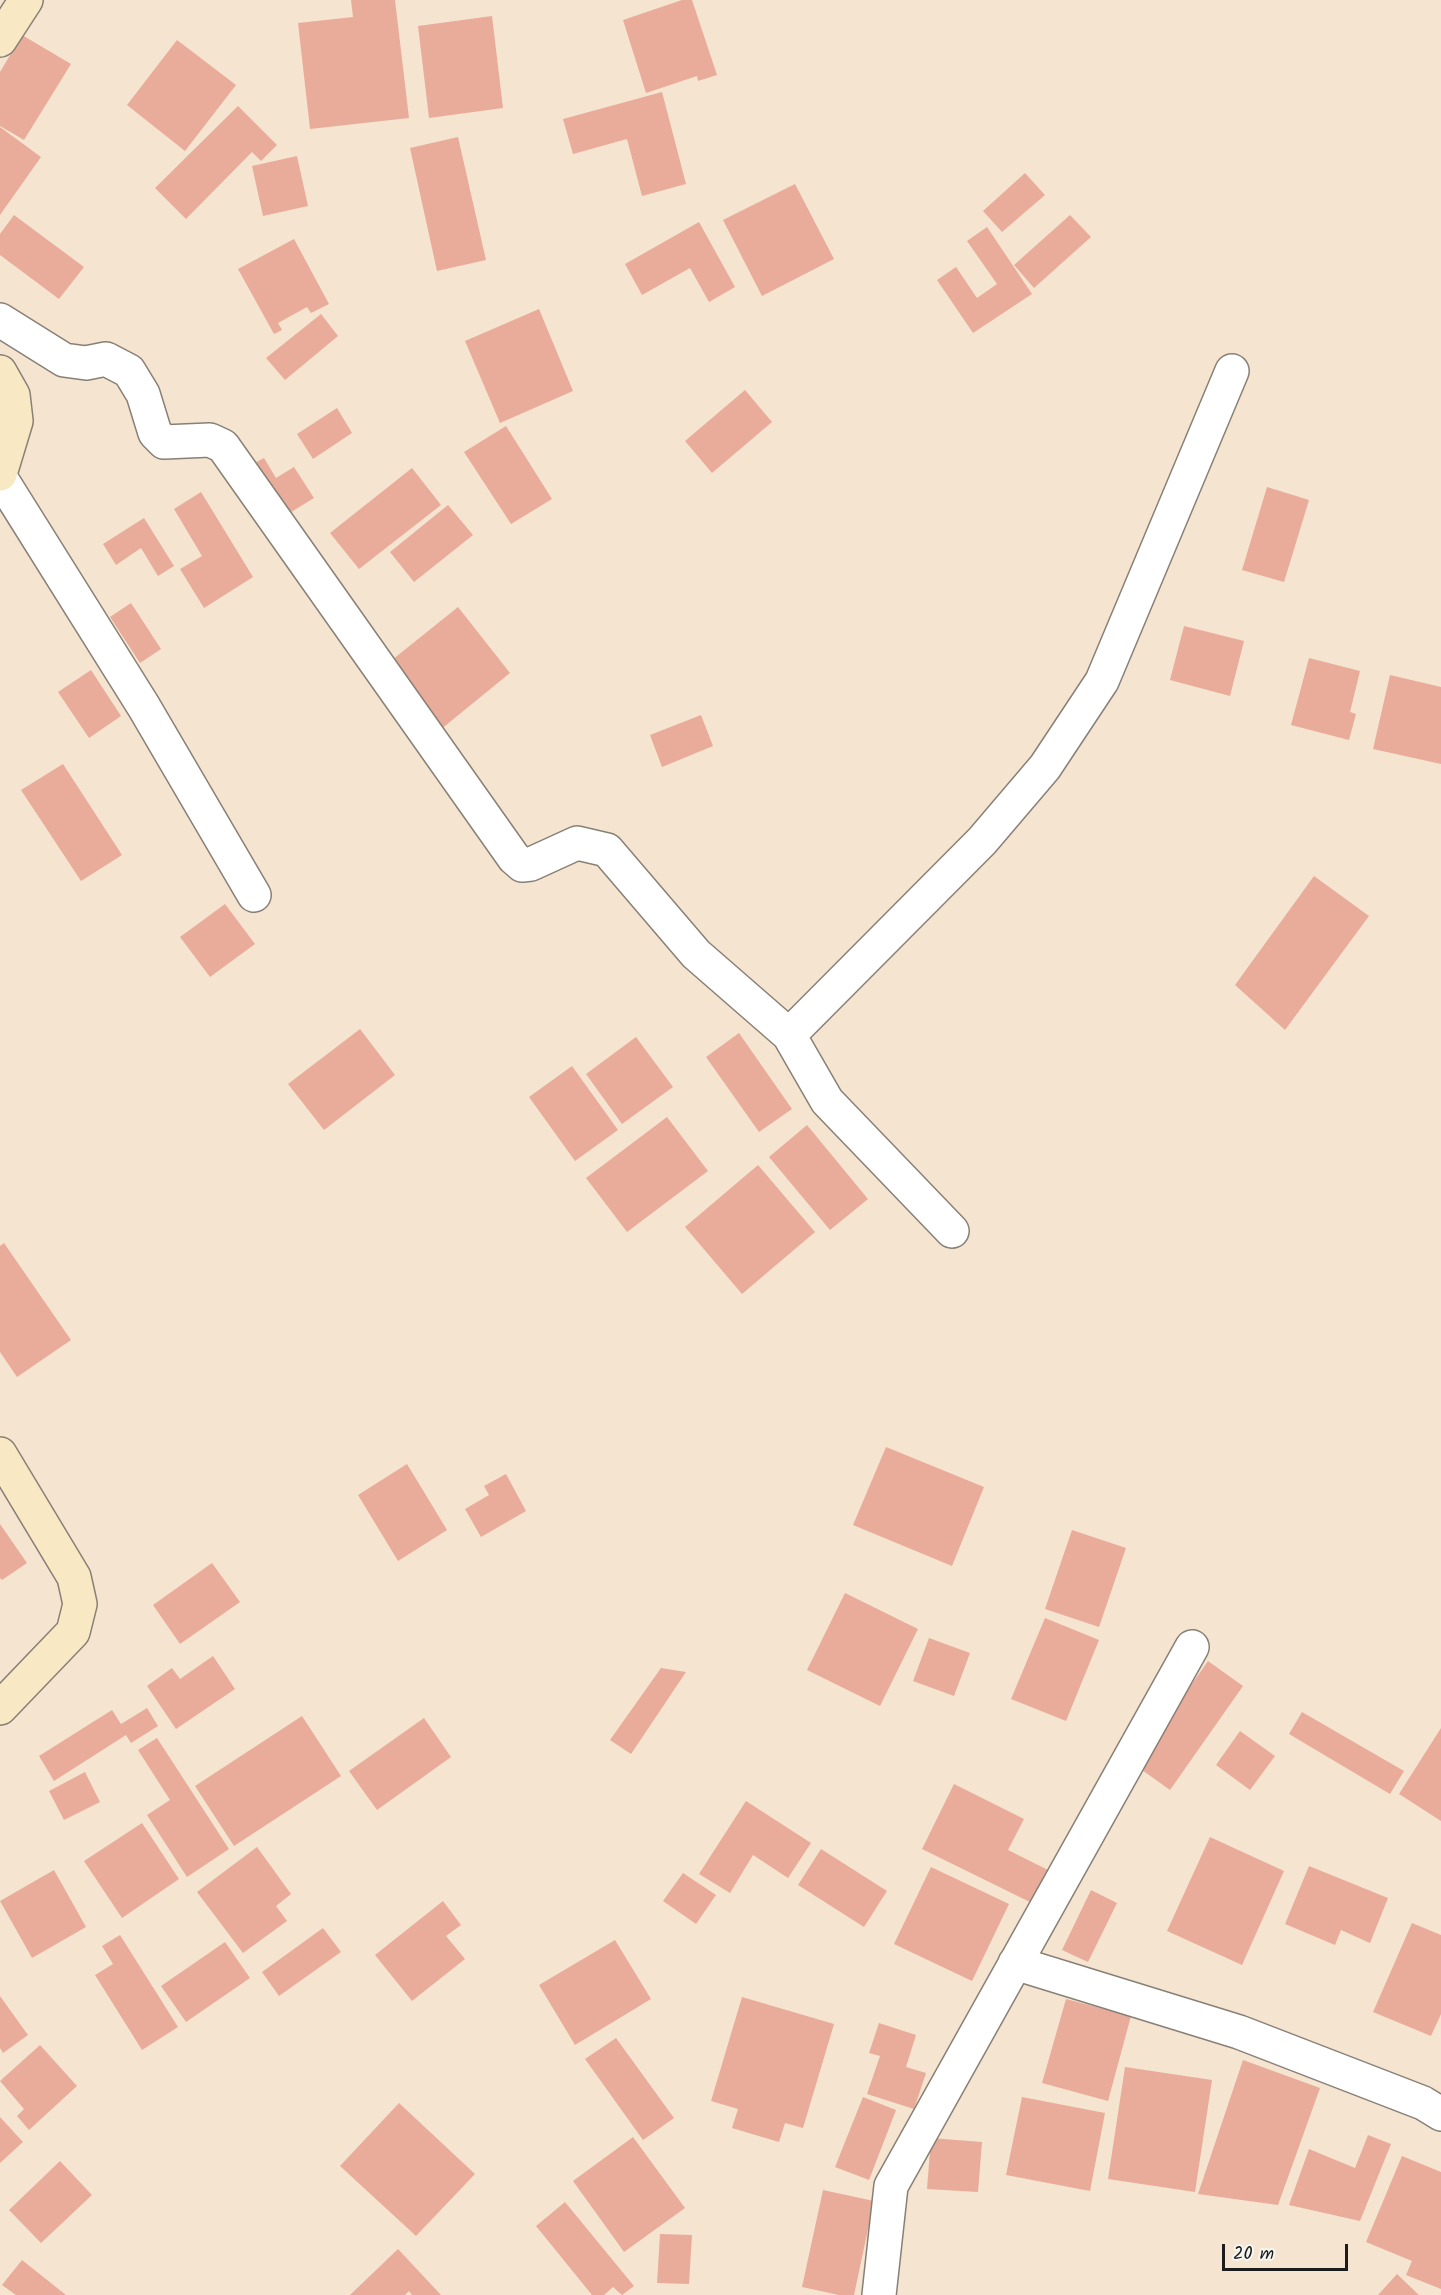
<!DOCTYPE html>
<html>
<head>
<meta charset="utf-8">
<style>
  body { margin:0 }
  #map { position:relative; width:1441px; height:2295px; overflow:hidden; background:#f5e4d0; font-family:Kalam,sans-serif }
  canvas { display:block }
  .scale { position:absolute; left:1222px; top:2244px; width:126px; height:27px; box-sizing:border-box; border:3px solid #1c1c1c; border-top:0; padding-left:8px; font-size:18px; line-height:21px; white-space:nowrap; color:#1c1c1c; -webkit-text-stroke:4px #f6f6f2; paint-order:stroke }
</style>
</head>
<body>
<div id="map">
<canvas width="1441" height="2295"></canvas>
<div class="scale">20 m</div>
</div>
<script>
const ctx = document.querySelector('canvas').getContext('2d');
ctx.lineJoin = 'round';
function fill(path, color) {
  ctx.fillStyle = color;
  ctx.fill(path, 'evenodd');
}
function stroke(path, color, width, dash) {
  ctx.strokeStyle = color;
  ctx.lineWidth = width;
  ctx.lineCap = dash ? 'butt' : 'round';
  ctx.setLineDash(dash || []);
  ctx.stroke(path);
}
fill(new Path2D(`
  M351 0H395L409 118 310 129 298 23 353 17Z
  M682 0H692L717 75 698 81 697 76 646 93 623 20Z
  M492 16 503 108 429 118 418 26Z
  M22 35 71 64 24 140 0 126V72Z
  M177 40 236 85 185 151 127 105Z
  M662 92 686 184 642 196 627 139 573 154 563 119Z
  M238 106 277 145 261 161 252 152 186 219 155 188Z
  M0 127 41 157 0 215Z
  M458 137 486 260 437 271 410 148Z
  M297 156 308 206 263 216 252 166Z
  M1025 173 1045 195 1002 232 983 211Z
  M795 184 834 259 762 296 723 220Z
  M14 215 84 267 59 299 0 255V234Z
  M1070 215 1091 237 1034 288 1014 265Z
  M699 222 735 287 709 302 690 268 642 295 625 264Z
  M987 227 1032 294 973 333 937 280 956 267 977 298 997 284 967 241Z
  M294 239 329 304 311 313 307 307 278 323 282 330 274 334 238 269Z
  M539 309 573 391 500 423 465 341Z
  M321 314 338 336 285 380 266 358Z
  M745 390 772 422 712 473 685 441Z
  M337 408 352 433 313 459 297 434Z
  M506 426 552 499 511 524 464 452Z
  M264 458 276 478 294 467 314 498 283 517 251 465Z
  M412 468 441 505 359 569 330 533Z
  M1267 487 1309 500 1284 582 1242 570Z
  M201 492 253 577 204 608 180 569 202 556 174 509Z
  M448 505 473 535 414 582 390 552Z
  M144 518 174 566 158 576 141 548 116 565 103 544Z
  M131 603 161 649 140 663 110 617Z
  M458 607 510 673 440 730 387 664Z
  M1184 626 1244 641 1230 696 1170 680Z
  M1309 658 1360 671 1350 712 1356 714 1349 740 1291 725Z
  M91 670 121 716 89 738 58 692Z
  M1390 675 1441 687V764L1373 749Z
  M701 715 713 746 662 767 650 735Z
  M63 764 122 855 81 881 21 790Z
  M1314 876 1369 916 1285 1030 1235 985Z
  M225 904 255 944 210 977 180 937Z
  M360 1029 395 1075 324 1130 288 1084Z
  M739 1033 792 1109 759 1132 706 1057Z
  M636 1037 673 1087 622 1124 586 1074Z
  M572 1066 618 1130 575 1161 529 1097Z
  M667 1117 708 1171 627 1232 586 1178Z
  M807 1125 868 1199 830 1230 769 1157Z
  M758 1165 815 1232 742 1294 685 1227Z
  M4 1243 71 1340 17 1377 0 1352V1246Z
  M886 1447 984 1487 952 1566 853 1525Z
  M407 1464 447 1530 398 1561 358 1495Z
  M506 1474 526 1511 481 1537 465 1509 489 1495 484 1486Z
  M0 1524 27 1563 2 1580 0 1578Z
  M1072 1530 1126 1548 1099 1627 1045 1609Z
  M212 1563 240 1602 180 1644 153 1605Z
  M845 1593 918 1629 880 1706 807 1670Z
  M1045 1618 1099 1640 1066 1721 1011 1699Z
  M929 1638 970 1653 954 1696 913 1681Z
  M213 1656 235 1689 176 1729 147 1686 172 1668 180 1679Z
  M1208 1661 1243 1686 1170 1790 1135 1765Z
  M661 1668 686 1672 631 1754 610 1740Z
  M147 1708 158 1726 131 1743 126 1735 54 1781 39 1756 112 1710 121 1724Z
  M1302 1712 1404 1771 1390 1794 1289 1734Z
  M302 1716 341 1776 234 1846 195 1786Z
  M424 1718 451 1757 377 1810 349 1771Z
  M1441 1728V1821L1399 1794Z
  M1240 1731 1275 1756 1250 1790 1216 1765Z
  M157 1738 229 1849 187 1877 147 1815 170 1800 138 1750Z
  M85 1772 100 1802 64 1820 49 1791Z
  M954 1784 1024 1819 1008 1850 1052 1872 1036 1905 922 1849Z
  M746 1801 811 1843 788 1878 753 1855 730 1893 699 1874Z
  M142 1823 179 1879 122 1918 84 1861Z
  M1210 1837 1284 1871 1242 1965 1167 1931Z
  M257 1847 291 1894 276 1906 287 1921 243 1953 197 1892Z
  M821 1849 887 1891 864 1927 798 1885Z
  M1309 1866 1388 1898 1370 1943 1341 1930 1335 1945 1285 1924Z
  M931 1867 1009 1904 972 1981 894 1944Z
  M54 1870 86 1927 32 1958 0 1901Z
  M683 1873 716 1895 696 1924 663 1901Z
  M1091 1890 1117 1903 1088 1962 1062 1950Z
  M443 1901 461 1925 446 1936 465 1959 412 2001 375 1955Z
  M1412 1923 1441 1935V2014L1431 2036 1373 2012Z
  M323 1928 341 1952 279 1996 262 1972Z
  M120 1935 178 2027 142 2050 95 1975 113 1964 102 1946Z
  M615 1940 651 1999 575 2045 539 1985Z
  M225 1942 250 1978 186 2022 161 1986Z
  M0 1996 28 2035 3 2053 0 2048Z
  M742 1997 834 2024 803 2128 785 2123 779 2142 732 2128 738 2109 711 2101Z
  M1066 1999 1131 2016 1108 2101 1042 2083Z
  M879 2023 916 2035 906 2067 926 2073 914 2109 867 2094 880 2056 869 2053Z
  M616 2038 674 2118 643 2140 585 2059Z
  M40 2045 77 2086 29 2130 17 2116 24 2109 0 2081Z
  M1243 2060 1320 2088 1278 2205 1198 2194Z
  M1125 2067 1212 2080 1195 2192 1108 2179Z
  M863 2097 896 2110 869 2180 835 2167Z
  M1022 2097 1105 2113 1090 2191 1006 2175Z
  M399 2103 475 2174 416 2236 340 2166Z
  M0 2117 23 2142 0 2163Z
  M1368 2135 1391 2144 1360 2221 1289 2205 1309 2149 1355 2168Z
  M633 2137 685 2208 624 2252 573 2181Z
  M931 2138 982 2142 978 2192 927 2189Z
  M1402 2156 1441 2172V2289L1406 2275 1412 2261 1366 2242Z
  M60 2161 92 2195 41 2243 9 2210Z
  M823 2190 874 2201 854 2295H839L802 2287Z
  M565 2202 634 2286 622 2295 613 2287 604 2295H592L536 2226Z
  M660 2234 692 2235 689 2284 657 2283Z
  M398 2249 441 2295H412L409 2291 405 2295H350Z
  M22 2260 66 2295H16L2 2285Z
  M1397 2274 1419 2295H1378Z`), '#e9ac9a');
const street = new Path2D(`
  M0 320 64 360 86 363 106 359 129 371 143 394 155 433 164 442 210 440 223 446 514 858 522 865 531 864 577 843 607 850 696 954 789 1035 827 1101 952 1231
  M0 477 144 707 254 895
  M789 1035 982 841 1045 767 1102 681 1232 371
  M1015 1963 1239 2032 1423 2103 1441 2114
  M879 2295 891 2186 1192 1647`);
const secondary = new Path2D(`
  M0 40 26 0
  M0 372 13 395 16 421 0 474
  M0 1454 74 1577 80 1604 73 1632 0 1708`);
stroke(street, '#888076', 36);
stroke(secondary, '#888076', 36);
stroke(street, '#fff', 33);
stroke(secondary, '#f8e8c3', 33);
</script>
</body>
</html>
